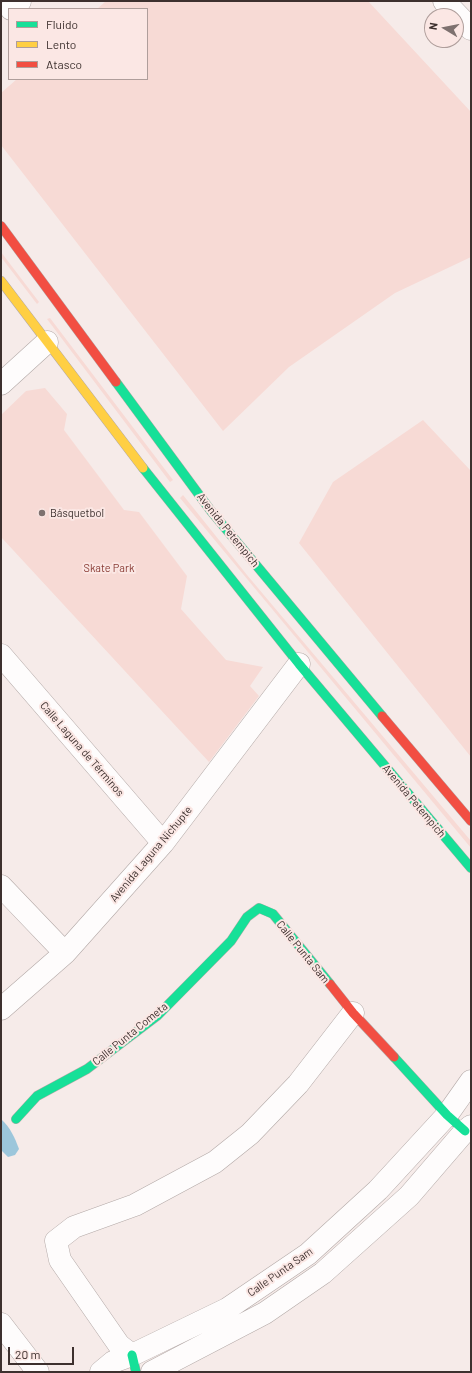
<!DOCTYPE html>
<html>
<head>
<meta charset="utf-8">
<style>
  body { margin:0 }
  #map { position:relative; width:472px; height:1373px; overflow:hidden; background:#f6ebe9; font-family:Barlow,sans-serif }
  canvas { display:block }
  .frame { position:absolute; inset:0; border:2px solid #3d302e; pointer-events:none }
  .legend { position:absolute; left:8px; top:8px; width:140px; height:72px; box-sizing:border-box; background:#fbe7e4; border:1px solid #af9e9b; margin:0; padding:5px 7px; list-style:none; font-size:12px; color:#3d302e }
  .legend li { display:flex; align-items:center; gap:8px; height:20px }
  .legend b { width:20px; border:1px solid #af9e9b }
  .north { position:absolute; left:424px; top:8px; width:40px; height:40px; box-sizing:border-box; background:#fbe7e4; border:1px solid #af9e9b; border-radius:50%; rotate:280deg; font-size:11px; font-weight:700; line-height:16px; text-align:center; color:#3d302e }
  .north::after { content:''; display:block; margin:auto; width:14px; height:18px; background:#7e716f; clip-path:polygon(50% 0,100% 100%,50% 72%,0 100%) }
  .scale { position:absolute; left:8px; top:1347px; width:66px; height:18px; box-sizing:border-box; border:2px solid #3d302e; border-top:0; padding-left:5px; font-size:12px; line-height:14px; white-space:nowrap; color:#3d302e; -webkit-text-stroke:3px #fbe7e4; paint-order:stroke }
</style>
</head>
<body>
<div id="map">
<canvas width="472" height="1373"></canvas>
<div class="frame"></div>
<ul class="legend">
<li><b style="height:5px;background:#16e098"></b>Fluido</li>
<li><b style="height:5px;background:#ffcf43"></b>Lento</li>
<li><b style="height:5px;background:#f24e42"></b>Atasco</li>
</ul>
<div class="north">N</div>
<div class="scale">20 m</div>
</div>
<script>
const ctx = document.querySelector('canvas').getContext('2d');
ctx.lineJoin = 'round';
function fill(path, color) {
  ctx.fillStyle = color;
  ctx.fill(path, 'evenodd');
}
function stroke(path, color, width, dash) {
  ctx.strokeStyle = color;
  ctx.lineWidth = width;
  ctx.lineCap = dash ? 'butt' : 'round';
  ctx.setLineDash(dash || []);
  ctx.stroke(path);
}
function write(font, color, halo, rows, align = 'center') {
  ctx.font = font + ' Barlow,sans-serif';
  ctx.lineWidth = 4;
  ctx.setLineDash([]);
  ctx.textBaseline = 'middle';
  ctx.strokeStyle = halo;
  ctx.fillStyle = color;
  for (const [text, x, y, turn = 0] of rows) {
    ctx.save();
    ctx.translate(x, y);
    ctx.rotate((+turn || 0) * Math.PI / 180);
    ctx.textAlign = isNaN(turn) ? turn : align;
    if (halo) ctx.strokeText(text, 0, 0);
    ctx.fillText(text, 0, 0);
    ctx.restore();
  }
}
fill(new Path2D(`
  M106 1H368L471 112V257L395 293 289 367 223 431 1 145V93L17 79H147V9H97Z
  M1 252 39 302 37 304 1 257Z
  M50 318 173 480 170 482 47 319Z
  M45 388 67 414 64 430 124 510 139 512 187 576 181 609 226 660 263 667 250 686 259 696 209 762 1 537V415L26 391Z
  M423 420 471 471V757L299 543 333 482Z
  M183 495 247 575 471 841V848L213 538 180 498Z`), '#f7dad5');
fill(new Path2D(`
  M1 1119C10 1127 15 1138 19 1149L15 1155 8 1157 1 1150Z`), '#9cc6db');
const street = new Path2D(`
  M444 1 471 29
  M11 9 20 1
  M1 384 47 342
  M1 655 163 843
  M1 886 65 953
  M1 1009 65 953 163 843 299 664
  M1 1324 38 1372
  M132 1355 119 1345 60 1260 56 1241 74 1227 135 1205 215 1162 250 1134 298 1084 353 1013
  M101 1372 113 1362 132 1355 227 1309 308 1254 378 1190 447 1115 471 1081
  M152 1372 265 1313 323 1273 409 1196 465 1131 471 1126`);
const fast = new Path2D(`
  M116 382 211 511 382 716
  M143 468 299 664 471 868
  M394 1057 447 1115 465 1131
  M16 1119 37 1096 87 1069 157 1016 231 941 247 917 259 908 273 914 330 984
  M132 1355 136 1372`);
const slow = new Path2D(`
  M1 281 143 468`);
const jam = new Path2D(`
  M1 226 116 382
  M382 716 471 821
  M330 984 353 1013 394 1057`);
stroke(street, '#b2a8a6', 23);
stroke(fast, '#b2a8a6', 10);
stroke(slow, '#b2a8a6', 10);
stroke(jam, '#b2a8a6', 10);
stroke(street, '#fefcfc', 22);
stroke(fast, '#16e098', 9);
stroke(slow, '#ffcf43', 9);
stroke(jam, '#f24e42', 9);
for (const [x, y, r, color] of [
  [42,513,4,"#7e716f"]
]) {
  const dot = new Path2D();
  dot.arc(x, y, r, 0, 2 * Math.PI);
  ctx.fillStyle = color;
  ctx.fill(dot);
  stroke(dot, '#fbe7e4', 1.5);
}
write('11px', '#3d302e', '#fbe7e4', [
  ["Básquetbol",50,513]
], 'left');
write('11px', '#3d302e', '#fbe7e4', [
  ["Avenida Petempich",228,530,51],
  ["Calle Laguna de Términos",82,749,49],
  ["Avenida Petempich",414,801,50],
  ["Avenida Laguna Nichupte",151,854,-50],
  ["Calle Punta Sam",303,952,51],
  ["Calle Punta Cometa",130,1034,-39],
  ["Calle Punta Sam",280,1272,-35]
]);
write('11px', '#893a33', '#fbe7e4', [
  ["Skate Park",109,568]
]);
</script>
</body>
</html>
